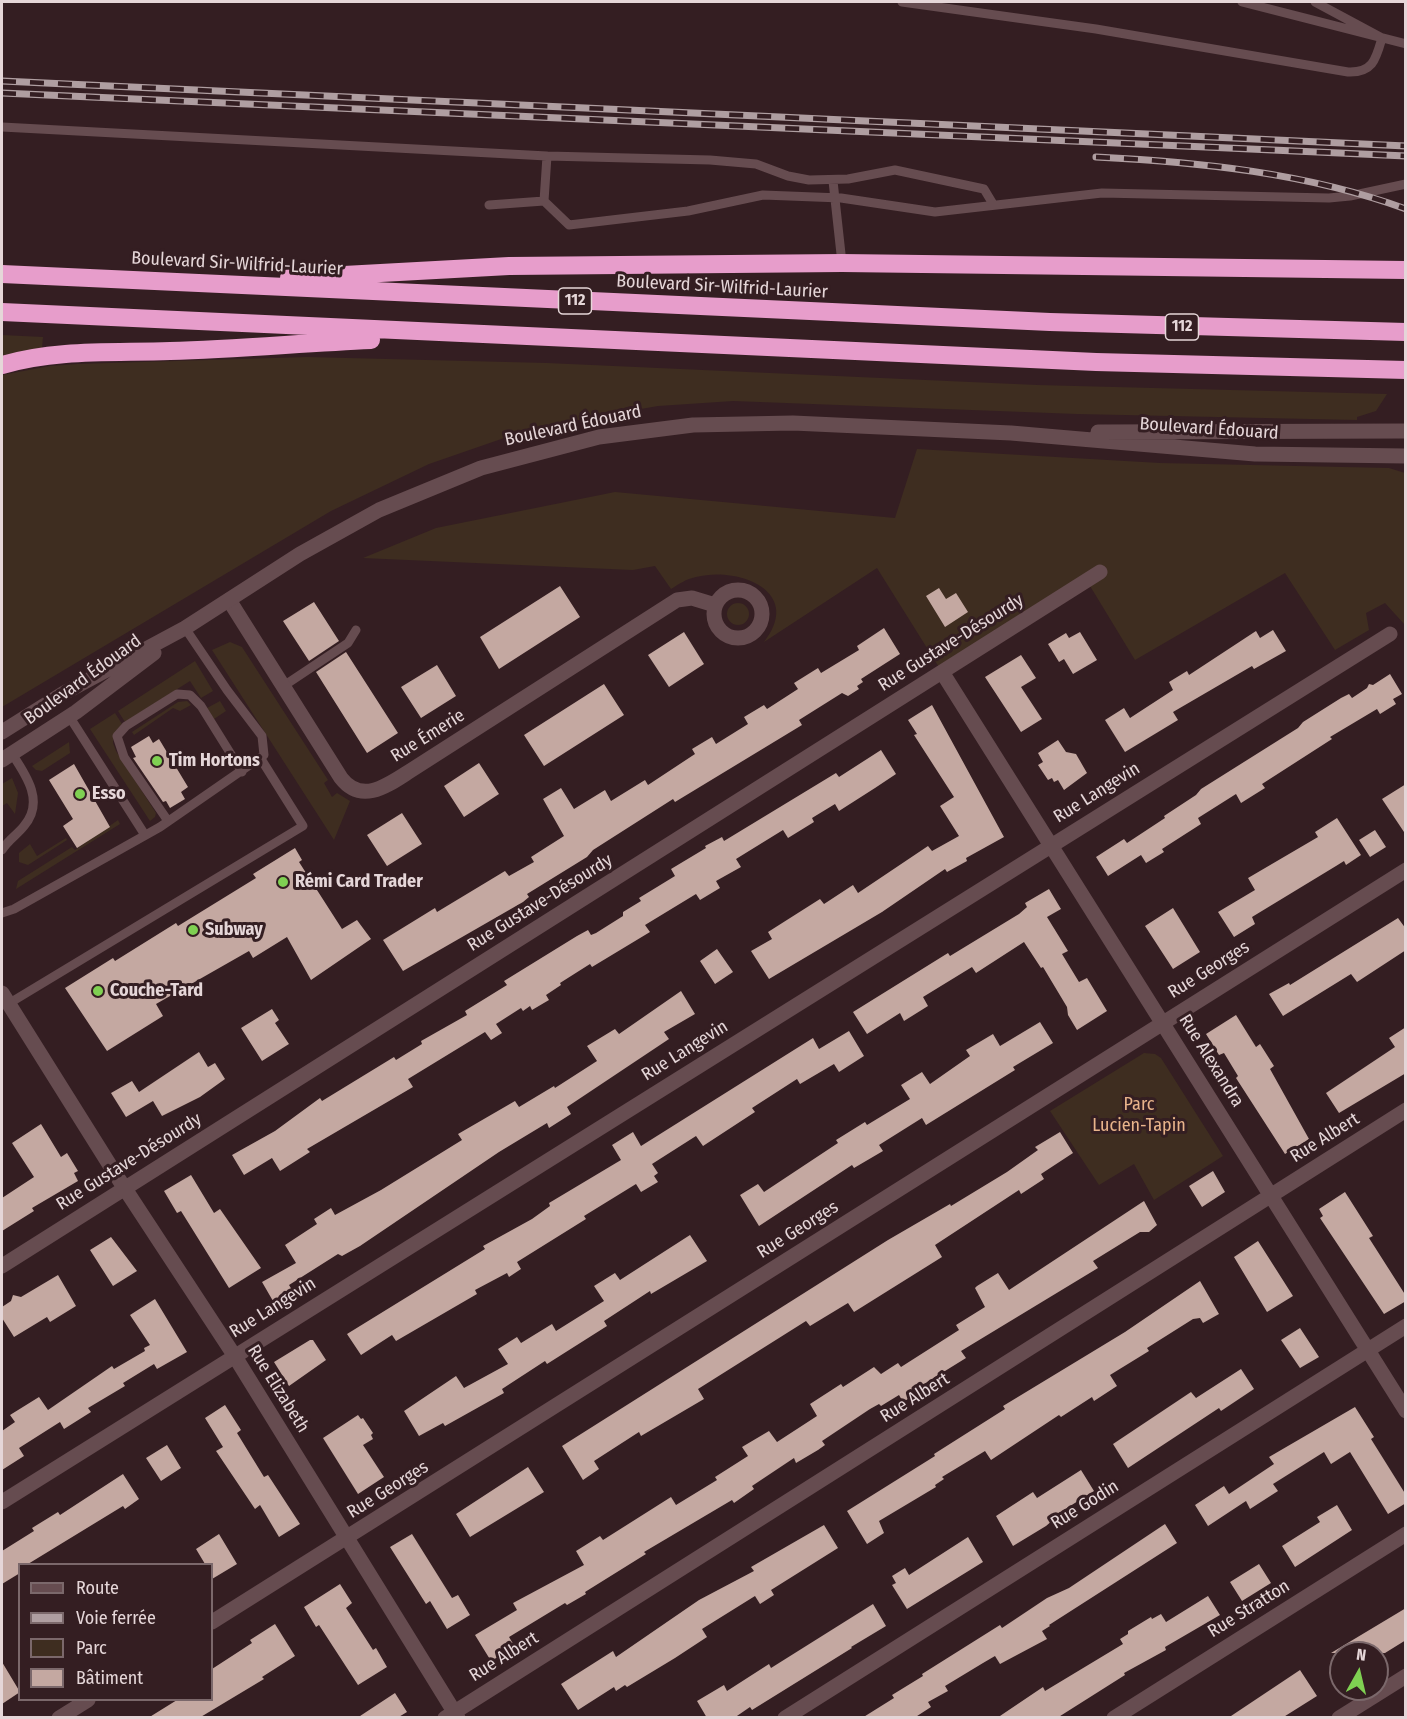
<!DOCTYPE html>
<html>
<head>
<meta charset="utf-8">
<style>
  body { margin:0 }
  #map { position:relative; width:1407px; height:1719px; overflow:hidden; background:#341e22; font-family:"Fira Sans Condensed",sans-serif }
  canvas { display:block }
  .frame { position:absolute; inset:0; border:3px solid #e5d6d8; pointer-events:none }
  .legend { position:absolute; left:18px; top:1563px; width:195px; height:138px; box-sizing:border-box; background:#341e22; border:2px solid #7b686b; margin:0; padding:8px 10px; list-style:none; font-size:18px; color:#e5d6d8 }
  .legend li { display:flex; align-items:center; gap:12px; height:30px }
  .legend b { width:30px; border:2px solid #7b686b }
  .north { position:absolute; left:1329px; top:1641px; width:60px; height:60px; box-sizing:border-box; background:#341e22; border:2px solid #7b686b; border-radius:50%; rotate:8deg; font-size:16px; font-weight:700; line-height:24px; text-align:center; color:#e5d6d8 }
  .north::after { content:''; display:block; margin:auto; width:21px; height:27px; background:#7fd052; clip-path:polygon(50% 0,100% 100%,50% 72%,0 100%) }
</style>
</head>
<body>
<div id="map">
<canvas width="1407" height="1719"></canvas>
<div class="frame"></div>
<ul class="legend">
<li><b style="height:8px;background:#664c50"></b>Route</li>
<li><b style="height:8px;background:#af9ea1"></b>Voie ferrée</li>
<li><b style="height:16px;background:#3e2d20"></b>Parc</li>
<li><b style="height:16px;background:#c4a8a1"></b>Bâtiment</li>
</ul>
<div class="north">N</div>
</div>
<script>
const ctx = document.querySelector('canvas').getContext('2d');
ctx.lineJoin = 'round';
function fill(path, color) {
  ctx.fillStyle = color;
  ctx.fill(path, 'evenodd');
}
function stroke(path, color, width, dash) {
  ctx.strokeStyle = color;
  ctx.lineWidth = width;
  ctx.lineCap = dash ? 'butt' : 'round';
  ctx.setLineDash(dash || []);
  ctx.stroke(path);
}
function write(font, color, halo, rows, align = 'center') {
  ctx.font = font + ' "Fira Sans Condensed",sans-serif';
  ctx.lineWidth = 6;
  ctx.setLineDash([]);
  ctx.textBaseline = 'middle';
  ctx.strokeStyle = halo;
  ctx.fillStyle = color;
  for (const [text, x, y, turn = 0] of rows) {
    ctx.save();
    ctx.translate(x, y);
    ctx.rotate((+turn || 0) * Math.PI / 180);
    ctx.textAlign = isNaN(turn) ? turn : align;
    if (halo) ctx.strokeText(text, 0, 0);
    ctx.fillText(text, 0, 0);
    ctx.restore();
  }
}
fill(new Path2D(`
  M2 335 43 337 42 348 2 357Z
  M307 357 547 363 1037 385 1387 394 1376 411 1357 417V420L1077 414 733 401 658 406 567 422 507 437 429 464 331 511 2 707V375L50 366 77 364Z
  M917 449 1160 463 1389 468 1405 473V625L1385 603 1366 613 1369 630 1335 650 1285 573 1135 660 1087 581 942 672 877 568 764 642C804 591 738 566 696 577 686 579 679 584 671 589L655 566 633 570 363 558 436 528 615 492 895 518Z
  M727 614a11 11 0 1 1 22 0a11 11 0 1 1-22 0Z
  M230 642 242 647 328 780 324 783 332 797 337 793 350 801 334 840 212 650Z
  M195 661 213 691 201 698 190 681 125 722 118 711Z
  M187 701 191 705 180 711 173 708 134 735 132 732 178 702Z
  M220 701 226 711 214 719 207 708Z
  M115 713 122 724 114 733 113 743 116 751 156 813 155 817 150 821 90 729Z
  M69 742 70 753 42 771 36 770 32 766Z
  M12 778 18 793 15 814 7 803 2 806V784Z
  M118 820 120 824 16 889 18 881 72 847 75 850Z
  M66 838 67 840 28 865 19 862V853L30 844 37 856Z
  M1144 1053 1155 1054 1161 1058 1223 1156 1154 1200 1134 1164 1099 1185 1050 1111Z`), '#3e2d20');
fill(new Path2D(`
  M560 586 580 617 499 669 480 637Z
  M939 588 946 599 956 593 968 612 945 627 926 596Z
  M314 602 339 641 309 661 283 621Z
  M884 628 900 654 861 679 863 682 857 686 859 689 848 696 842 693 799 720 802 725 675 802 673 799 593 850 587 857 527 894 529 897 523 902 403 971 383 940 435 908 437 912 505 871 509 876 534 862 531 857 564 836 543 799 561 788 574 809 605 790 611 801 645 780 648 785 695 754 692 749 712 737 716 744 748 724 744 717 764 705 767 709 798 689 794 683 818 668 821 673 859 650 857 646Z
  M1273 630 1286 651 1254 669 1252 666 1173 712 1178 720 1125 752 1105 720 1124 708 1130 718 1173 690 1169 682 1187 671 1189 675 1256 631 1260 638Z
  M684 632 704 664 669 687 648 655Z
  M1080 632 1097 660 1073 674 1064 659 1059 662 1048 644 1066 633 1069 638Z
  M346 652 398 733 367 753 316 672Z
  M1021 655 1036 678 1021 687 1042 719 1021 732 985 677Z
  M437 665 456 696 421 718 401 687Z
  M1390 674 1402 694 1393 699 1396 704 1380 714 1377 709 1330 737 1332 739 1262 784 1265 788 1241 803 1236 794 1198 818 1201 824 1162 849 1164 852 1146 863 1141 855 1108 876 1096 857 1124 839 1127 843 1165 818 1164 816 1196 795 1201 789 1298 728 1303 722 1341 698 1349 694 1352 698 1367 688 1369 684 1373 685Z
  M604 684 624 715 544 766 524 735Z
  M932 705 1004 837 966 858 967 861 947 872 945 869 882 912 769 979 751 951 772 939 768 932 820 899 824 904 853 885 858 893 928 846 932 851 959 836 940 806 954 797 914 735 917 734 908 720Z
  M149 736 153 743 159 739 188 787 181 792 185 799 170 808 166 801 163 802 133 758 136 757 131 747Z
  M1058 740 1066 752 1076 754 1087 773 1064 790 1058 780 1054 782 1052 778 1048 780 1038 765 1043 762 1038 753Z
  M881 750 896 774 875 788 839 811 835 804 812 818 814 822 788 838 783 830 736 859 741 867 716 881 720 888 700 900 696 894 645 925 650 932 592 967 590 964 560 983 561 985 546 995 549 1000 532 1010 530 1006 523 1011 521 1008 496 1024 502 1033 491 1040 485 1032 408 1079 413 1087 307 1149 310 1152 280 1171 272 1158 244 1175 232 1155 275 1131 320 1098 322 1101 394 1057 396 1060 422 1044 421 1041 467 1015 465 1011 507 985 504 981 577 936 588 930 591 935 596 933 623 916V912L641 901 639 898 675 876 671 869 706 848 705 846 722 837 724 841 836 773 839 777Z
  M479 763 499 794 464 817 444 786Z
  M74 764 110 827 77 848 63 826 73 819 49 780Z
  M1406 784V835L1382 799Z
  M402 813 422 844 387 866 367 835Z
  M1337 818 1361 855 1346 865 1344 861 1336 866 1252 917 1255 924 1234 937 1218 912 1255 890 1248 878 1318 837 1315 832Z
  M1375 830 1386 847 1370 857 1359 840Z
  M295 848 302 860 299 862 342 929 357 920 371 939 311 980 287 937 253 958 249 951 156 1004 163 1016 107 1051 65 988 113 958 115 961 176 923 178 926 256 878 253 874Z
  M1049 889 1061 909 1047 917 1068 951 1062 954 1079 982 1087 978 1107 1011 1077 1030 1068 1015 1067 1007 1043 967 1041 968 1024 942 976 973 972 967 923 997 928 1006 904 1021 900 1013 867 1034 853 1012 948 953 950 956 1019 914 1027 907 1025 903Z
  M1173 908 1200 952 1173 969 1145 926Z
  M1398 918 1406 929V950L1357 982 1351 974 1283 1016 1269 994 1289 983 1290 985Z
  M717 949 733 972 715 984 700 961Z
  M681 991 695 1014 664 1032 669 1039 567 1107 571 1114 549 1128 547 1123 499 1152 360 1246 342 1256 338 1254 289 1285 292 1290 273 1301 262 1282 296 1263 285 1245 317 1224 314 1219 331 1208 335 1215 381 1190 462 1140 458 1134 515 1101 519 1107 554 1086 555 1088 597 1061 587 1046 615 1029 619 1034Z
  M272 1009 279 1020 275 1023 289 1044 262 1061 241 1028Z
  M1236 1015 1256 1047 1260 1044 1274 1066 1270 1069 1309 1139 1285 1154 1236 1078 1238 1076 1224 1053 1219 1055 1206 1034Z
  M1040 1022 1053 1043 1013 1067 1015 1070 926 1125 922 1118 879 1145 883 1151 854 1168 852 1165 759 1226 740 1195 758 1184 764 1192 838 1143 836 1140 865 1122 867 1125 910 1099 901 1085 922 1072 930 1084 970 1056 966 1050 993 1034 1000 1046Z
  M1406 1027V1073L1339 1113 1326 1093 1395 1047 1389 1038Z
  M849 1031 864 1056 839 1072 834 1064 800 1084 797 1079 752 1108 755 1112 703 1146 696 1136 652 1164 658 1173 654 1176 658 1182 641 1192 636 1184 584 1216 586 1219 517 1262 521 1269 509 1277 507 1273 475 1290 477 1294 396 1341 392 1335 361 1355 347 1334 485 1249 483 1246 532 1219 550 1206 549 1203 621 1160 612 1145 633 1132 641 1146 813 1038 819 1049Z
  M199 1052 208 1067 215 1063 225 1079 200 1097 162 1116 153 1101 126 1117 111 1093 132 1081 139 1092Z
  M41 1124 61 1157 67 1153 78 1171 74 1173 78 1181 32 1208 34 1211 2 1231V1198L34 1177 12 1143Z
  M1060 1132 1073 1153 1041 1174 1044 1179 1021 1194 1019 1190 935 1245 942 1257 854 1312 848 1303 810 1326 806 1321 698 1389 704 1399 641 1436 639 1432 594 1461 599 1469 583 1480 562 1446 888 1240 950 1204 951 1206 1007 1172 1038 1150 1035 1147Z
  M1213 1171 1225 1192 1202 1207 1189 1186Z
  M191 1175 214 1213 220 1209 261 1268 229 1288 181 1211 177 1213 164 1191Z
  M1345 1192 1373 1236 1369 1238 1406 1296V1301L1384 1314 1320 1218 1323 1216 1319 1209Z
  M1144 1201 1157 1225 1149 1232H1140L1093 1261 1098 1268 961 1351 966 1358 924 1384 926 1388 903 1402 899 1395 881 1406 879 1404 870 1409 822 1441 825 1445 818 1450 796 1463 794 1458 752 1486 754 1489 734 1503 732 1500 644 1552 646 1554 585 1592 586 1594 567 1605 565 1603 509 1637 515 1647 491 1661 475 1635 517 1610 513 1603 584 1565 576 1551 600 1536 603 1540 671 1497 676 1505 717 1480 715 1477 748 1456 742 1447 769 1431 777 1442 817 1416 810 1404 841 1384 843 1387 874 1367 881 1374 898 1363 901 1367 959 1330 956 1325 985 1307 975 1288 977 1286 998 1273 1009 1290Z
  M690 1235 707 1261 651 1294 650 1291 604 1321 607 1326 547 1364 545 1361 502 1389 504 1393 445 1426 443 1423 419 1436 404 1411 456 1376 464 1388 508 1364 498 1349 517 1337 521 1343 552 1324 556 1331 604 1301 594 1286 615 1273 620 1280Z
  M111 1237 137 1271 113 1286 90 1250Z
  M1258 1241 1293 1296 1267 1312 1234 1257Z
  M58 1275 76 1306 50 1322 47 1317 14 1337 2 1318V1307L11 1301 13 1295 21 1297Z
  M1200 1281 1219 1314 1203 1323 1200 1318 1193 1319 1147 1348 1149 1351 1110 1375 1117 1386 1094 1401 1092 1397 1061 1417 1059 1415 991 1460 985 1451 942 1477 944 1479 935 1485 936 1487 879 1521 884 1533 867 1544 847 1511 935 1456 934 1454 1005 1409 1003 1406 1125 1332Z
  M155 1299 187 1352 157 1369 154 1364 123 1383 125 1386 88 1408 91 1412 64 1429 60 1422 19 1448 24 1456 2 1470V1431L15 1422 10 1415 39 1397 48 1410 112 1366 114 1369 145 1351 144 1348 150 1345 130 1315Z
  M1300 1328 1319 1357 1300 1368 1281 1340Z
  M310 1340H313L326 1360 289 1386 274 1362Z
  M1241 1369 1254 1389 1221 1411 1219 1408 1128 1468 1113 1444 1191 1392 1196 1398Z
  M225 1405 241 1430 237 1433 264 1477 268 1475 300 1524 279 1537 260 1505 255 1509 216 1451 223 1447 205 1418Z
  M1355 1407 1374 1437 1371 1439 1406 1495V1503L1388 1514 1350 1452 1331 1464 1324 1452 1273 1484 1278 1491 1250 1509 1246 1501 1208 1526 1195 1505 1224 1486 1229 1494 1274 1464 1269 1457Z
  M358 1415 361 1419 363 1418 373 1433 371 1435 373 1439 363 1445 384 1477 358 1494 323 1438Z
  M167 1445 181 1468 161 1481 146 1458Z
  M528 1467 544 1492 470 1537 456 1514Z
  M1081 1470 1094 1491 1051 1518 1053 1520 1046 1526 1013 1546 996 1516 1033 1492 1037 1498Z
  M123 1474 139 1499 125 1509 123 1506 28 1564H20V1573L2 1584V1551L34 1531 32 1528 58 1512 60 1515Z
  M1337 1505 1352 1530 1295 1567 1282 1546 1320 1522 1317 1517Z
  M1165 1524 1177 1543 1049 1625 1050 1626 1042 1631 1047 1639 1000 1664 995 1656 983 1663 945 1686 948 1691 928 1702 931 1707 914 1718H862L894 1698 892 1695 923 1676 922 1674 1000 1625 1002 1628 1047 1598 1069 1588Z
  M824 1525 838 1548 771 1590 774 1595 760 1604 755 1596 702 1629 707 1637 675 1658 627 1687 625 1685 616 1691 614 1687 578 1710 561 1684 613 1651 616 1657 699 1600 754 1571 751 1567Z
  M219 1534 237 1564 212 1579V1564H205L196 1549Z
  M412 1534 452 1598 458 1595 470 1615 447 1629 430 1601 426 1604 390 1547Z
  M968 1537 983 1562 907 1609 892 1585 896 1583 892 1576 905 1568 909 1575Z
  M1259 1564 1271 1583 1242 1601 1230 1582Z
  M340 1584 352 1603 346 1608 373 1650 376 1648 387 1667 358 1685 319 1625 316 1627 304 1607Z
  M1208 1596 1220 1615 1165 1647 1166 1650 1124 1673 1125 1675 1057 1718H997L1043 1687 1045 1691 1123 1644 1120 1639 1128 1634V1631L1151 1617 1152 1619 1161 1614 1166 1622Z
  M873 1604 886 1626 851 1647 852 1648 752 1710 750 1707 734 1718H707L697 1701 724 1685 727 1691 769 1664 771 1668Z
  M1406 1608V1640L1385 1653H1331Z
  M275 1624 295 1656 262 1677 264 1679 199 1718H148L177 1700H212V1669L252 1643 250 1640Z
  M2 1662 20 1692 2 1704Z
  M1300 1670 1317 1696 1282 1718H1228Z
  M395 1693 407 1712 397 1718H357Z`), '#c4a8a1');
stroke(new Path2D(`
  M902 2 1096 29 1348 72C1373 73 1376 59 1382 38L1315 2
  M1242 2 1406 44
  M2 127 547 156 710 160 756 164 788 176 809 180 848 179 895 170 984 189 993 204
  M833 181 842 263
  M544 201 547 156
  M489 205 544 201 569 225 688 211 763 195 841 198 935 212 1102 193 1329 198 1350 196 1406 184
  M282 687 348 643 356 630
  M69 716 145 835
  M168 821 124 757 117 736 126 726 177 694 190 695 201 706 242 772
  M2 850C8 840 17 835 24 826 45 802 26 775 12 754
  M2 913 14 909 160 827 264 755 262 736 227 690 185 628
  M8 1004 303 826 261 759`), '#664c50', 9);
stroke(new Path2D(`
  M714 614a24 24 0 1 1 48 0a24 24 0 1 1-48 0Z
  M229 600 341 778C362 805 388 785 410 771L677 600 692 598 715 605
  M942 672 1406 1411
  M2 993 116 1175 234 1355 458 1718
  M2 1266 1100 572
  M2 1502 1390 634
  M212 1622 1406 870
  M59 1718 88 1700
  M445 1718 1406 1110
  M785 1718 1406 1326
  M1114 1718 1406 1534
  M1339 1718 1406 1676`), '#664c50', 15);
stroke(new Path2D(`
  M1098 432 1406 431
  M2 732 64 693 185 628 300 554 379 510 481 468 599 437 693 425 793 423 1011 433 1255 454 1406 456
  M2 760 76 712 154 653`), '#664c50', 15);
stroke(new Path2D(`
  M2 274 1050 322 1406 332
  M289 278 509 266 842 263 1406 270
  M2 312 1096 362 1406 370
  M2 365C56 349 113 353 170 351 237 349 304 343 371 340`), '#e79dcb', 18);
const rail = new Path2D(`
  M2 81 1406 146
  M2 93 1406 156
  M1096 157C1200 162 1307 173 1406 209`);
stroke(rail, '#af9ea1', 7);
stroke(rail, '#341e22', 4.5, [14]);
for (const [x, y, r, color] of [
  [157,761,6,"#7fd052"],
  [80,794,6,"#7fd052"],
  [283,882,6,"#7fd052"],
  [193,930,6,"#7fd052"],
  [98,991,6,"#7fd052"]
]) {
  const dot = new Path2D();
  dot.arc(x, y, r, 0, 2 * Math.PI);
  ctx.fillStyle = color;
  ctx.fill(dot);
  stroke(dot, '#341e22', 2);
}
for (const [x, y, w] of [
  [575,301,33],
  [1182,327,33]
]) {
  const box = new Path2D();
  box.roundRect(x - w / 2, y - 13, w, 26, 4.5);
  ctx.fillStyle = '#341e22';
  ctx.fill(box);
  stroke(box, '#e5d6d8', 1.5);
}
write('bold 16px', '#e5d6d8', null, [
  ["112",575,301],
  ["112",1182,327]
]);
write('18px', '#e5d6d8', '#341e22', [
  ["Boulevard Sir-Wilfrid-Laurier",237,264,3],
  ["Boulevard Sir-Wilfrid-Laurier",722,287,3],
  ["Boulevard Édouard",573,426,-12],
  ["Boulevard Édouard",1209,429,4],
  ["Rue Gustave-Désourdy",951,643,-32],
  ["Boulevard Édouard",83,680,-36],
  ["Rue Émerie",428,736,-32],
  ["Rue Langevin",1097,793,-32],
  ["Rue Gustave-Désourdy",540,903,-32],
  ["Rue Georges",1209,970,-32],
  ["Rue Langevin",685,1051,-32],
  ["Rue Alexandra",1211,1061,58],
  ["Rue Albert",1325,1138,-32],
  ["Rue Gustave-Désourdy",129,1162,-32],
  ["Rue Georges",798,1230,-32],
  ["Rue Langevin",273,1308,-32],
  ["Rue Elizabeth",278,1389,58],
  ["Rue Albert",915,1398,-32],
  ["Rue Georges",388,1490,-32],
  ["Rue Godin",1085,1505,-32],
  ["Rue Stratton",1249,1609,-32],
  ["Rue Albert",504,1657,-32]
]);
write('bold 18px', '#e5d6d8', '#341e22', [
  ["Tim Hortons",169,761],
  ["Esso",92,794],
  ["Rémi Card Trader",295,882],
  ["Subway",205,930],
  ["Couche-Tard",110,991]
], 'left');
write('18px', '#e9b48b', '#341e22', [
  ["Parc",1139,1105],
  ["Lucien-Tapin",1139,1126]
]);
</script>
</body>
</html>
